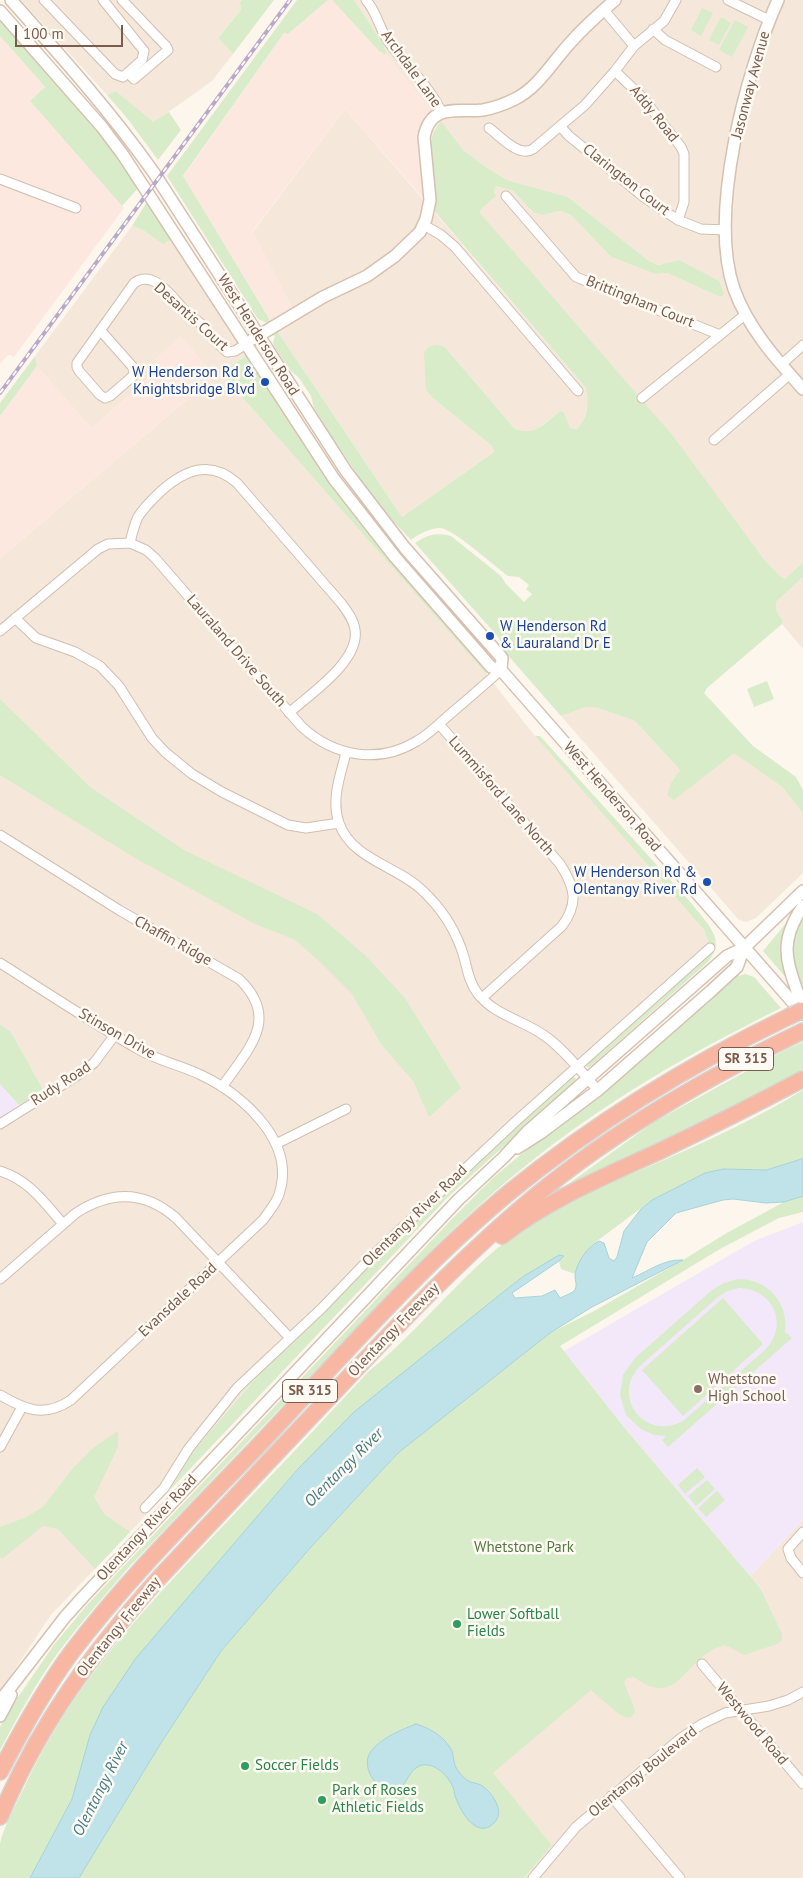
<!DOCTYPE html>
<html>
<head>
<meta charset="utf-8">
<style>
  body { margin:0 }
  #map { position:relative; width:803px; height:1878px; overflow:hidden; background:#fdf6ec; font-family:"PT Sans",sans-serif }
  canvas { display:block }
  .scale { position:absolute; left:15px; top:25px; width:108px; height:22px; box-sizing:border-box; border:2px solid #7a5c4d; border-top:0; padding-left:6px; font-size:15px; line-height:18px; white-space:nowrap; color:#7a5c4d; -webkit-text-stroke:4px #fffaf3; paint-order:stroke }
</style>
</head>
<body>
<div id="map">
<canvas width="803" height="1878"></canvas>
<div class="scale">100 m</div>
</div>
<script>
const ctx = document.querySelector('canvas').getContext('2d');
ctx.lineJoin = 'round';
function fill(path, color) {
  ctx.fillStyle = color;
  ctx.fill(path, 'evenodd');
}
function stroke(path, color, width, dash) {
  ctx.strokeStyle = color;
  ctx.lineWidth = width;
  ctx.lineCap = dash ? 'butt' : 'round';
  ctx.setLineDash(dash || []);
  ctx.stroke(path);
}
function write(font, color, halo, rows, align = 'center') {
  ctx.font = font + ' "PT Sans",sans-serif';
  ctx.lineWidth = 5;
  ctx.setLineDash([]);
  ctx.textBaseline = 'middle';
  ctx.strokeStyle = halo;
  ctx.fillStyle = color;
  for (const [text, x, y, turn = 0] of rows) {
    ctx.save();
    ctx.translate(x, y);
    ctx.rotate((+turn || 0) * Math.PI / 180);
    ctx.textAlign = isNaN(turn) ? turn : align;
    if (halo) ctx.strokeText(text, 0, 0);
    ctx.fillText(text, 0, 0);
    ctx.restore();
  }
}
fill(new Path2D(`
  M21 0H242L240 2 241 10 218 38 233 54 212 81 153 123 116 91 107 95Z
  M354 0H803V562L785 579 779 575 763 558 480 213 481 209 495 196 494 192 496 186 513 191 534 213 543 215 560 211 571 215 611 257 655 274 667 273 720 297 679 260 658 265 649 261 568 197 507 180 486 167 463 150 386 55 384 45Z
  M345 109 586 388 590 398 582 424 577 429 570 428 564 412 560 411 535 431 523 432 514 428 445 347 434 399 492 446 494 452 402 517 274 326 253 232Z
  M132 226 143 230 163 243 174 239 248 355 220 372 487 675 535 736 704 930 710 948 290 1338 192 1453 169 1491 50 1616 0 1692V1119L44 1091 11 1032 0 1024V558L215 376 154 360 160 368 91 429 37 366 35 356Z
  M803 577V649L782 624 783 621 776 610V602Z
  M586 707 598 708 635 721 680 770 672 781 733 754 738 755 782 787 803 813V873L756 918 746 922 739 920 561 716Z
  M803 1520V1878H524L552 1845 492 1773 604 1678 760 1590 750 1576Z`), '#f5e8da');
fill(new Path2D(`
  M328 0H332L379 51 386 55 441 121 434 129 435 212 345 109 253 231 295 313 274 326 183 177 284 33 288 34Z
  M0 36 45 87 30 101 124 208 14 357 11 355H8L0 364Z
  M181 336 215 376 0 558V416L37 366 92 428 160 368 154 360Z`), '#fde8e0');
fill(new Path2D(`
  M0 1084 19 1105 0 1119Z
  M803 1222V1520L750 1576 623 1426 564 1351 754 1241Z`), '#f3e8fa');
fill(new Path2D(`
  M242 0H274L233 54 218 38 241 10 240 2Z
  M297 0H328L288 34 284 33 183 176 270 320 267 323 258 319 167 176Z
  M332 0H354L384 45 386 55 379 51Z
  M702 8 713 13 701 36 691 30Z
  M721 17 731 23 719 45 709 40Z
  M0 18 105 137 140 186 122 206 30 101 45 87 0 36Z
  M735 20 748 27 732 57 719 50Z
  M116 91 153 122 169 112 181 130 158 160 127 118 107 95Z
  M441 121 463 150 486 167 507 180 568 197 649 261 658 265 679 260 719 281 724 294 720 297 667 273 655 274 611 257 571 215 560 211 543 215 534 213 513 191 496 186 494 192 496 196 481 209 480 213 673 436 763 558 779 575 785 579 803 562V577L776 602V610L783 621 782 624 707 688 704 693 753 746 796 777 803 790V813L782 787 737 755 733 754 674 800 667 795 672 781 680 770 635 721 598 708 586 707 561 716 505 652 499 638 415 543C427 535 436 532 451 536L501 576 506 584 524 602 532 594 526 589 529 585 519 577 508 576C494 566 454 529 440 528 430 528 419 534 411 540L392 520 368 490 327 430 314 408 311 396 299 378 290 370 274 346 273 342 275 337 273 334 278 332 402 517 494 452 492 446 434 399 426 390 424 352C430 345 435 343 445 347L514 428C534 438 545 423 560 411L564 412 570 428 577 429C587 419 590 401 586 388L435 212C438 183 419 145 441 121Z
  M148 200 171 240 163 244 143 230 132 226Z
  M248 355C281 406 312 459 348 507 391 563 439 616 486 669L487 675 220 372Z
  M35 356 37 366 0 416V403Z
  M767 681 774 699 754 707 747 689Z
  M0 699 90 787 184 850 317 914 365 955 405 998 461 1088 429 1117 413 1081 381 1044 352 994 319 961 295 940 253 923 135 858 0 775Z
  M535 736H540L692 904C707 924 727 939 708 962L590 1067H587L586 1063 710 948 704 930Z
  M803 912V993L794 975 791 938Z
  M792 916 789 924 793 986 763 951Z
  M738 974 739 976 745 974 754 977 781 1008C690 1053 602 1103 523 1168 452 1225 390 1292 327 1359 261 1428 195 1498 129 1567 106 1594 82 1621 60 1650 37 1681 18 1716 0 1750V1727L10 1709 53 1646 87 1605 452 1219 494 1177 513 1161Z
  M0 1024 11 1032 44 1091 19 1105 0 1084Z
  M803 1042V1069L755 1100 553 1195 654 1122 785 1050Z
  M573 1076 577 1080 574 1085 484 1164 448 1197 169 1491 192 1453 290 1338 436 1200Z
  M803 1090V1159L766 1170 723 1169 706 1173 652 1200 593 1244 583 1256 575 1274 561 1269 559 1261 564 1256 524 1276 507 1289 297 1470 238 1540 90 1735 72 1799 30 1878H0C0 1867 0 1854 0 1844 3 1828 16 1804 24 1788 71 1685 144 1609 221 1528 271 1476 320 1424 369 1371 425 1326 467 1266 528 1225 570 1197 618 1180 664 1160 712 1139 759 1117 803 1090Z
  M803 1196V1212L779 1218 720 1249 560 1346 623 1426 750 1576 761 1590 782 1634V1640L777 1644 744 1655 725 1645C722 1646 717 1647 714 1649 684 1663 676 1709 634 1677L627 1678 624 1682C627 1692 633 1702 635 1712L632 1717 626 1718 615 1711 591 1690 493 1773 552 1845 524 1878H79L161 1743 221 1651 311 1547 398 1453 550 1333 596 1310 683 1260 725 1234 784 1202Z
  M738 1279C767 1279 789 1302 785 1332L792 1338 668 1447 662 1440 666 1436 654 1435 641 1429 626 1415 620 1395 623 1375 635 1358 712 1290 724 1283ZM738 1288C773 1288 790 1325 765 1350L683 1421C644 1442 610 1395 641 1365L718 1297 728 1291Z
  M723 1298 763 1344 683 1416 642 1370Z
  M118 1431V1447L94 1497 104 1514 130 1532 95 1569 58 1529 43 1526 2 1559 0 1557V1527L24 1518 43 1507 73 1468 93 1448Z
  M697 1468 705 1477 685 1494 678 1485Z
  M707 1480 715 1489 696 1506 688 1496Z
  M717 1491 725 1500 706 1517 698 1508Z`), '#d8ecc9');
const water = new Path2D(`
  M803 1159V1196L784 1202 766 1203 733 1199 723 1200 676 1213 647 1242 632 1278C649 1271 663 1259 683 1260L592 1307 550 1333 398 1453 311 1547 221 1651 161 1743 79 1878H30L72 1799 90 1735 103 1707 136 1658 297 1470 354 1412 507 1289 524 1276 559 1255 564 1256 559 1261 512 1293 515 1298 542 1296 555 1290 560 1298C564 1296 570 1294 574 1291 578 1286 575 1281 575 1276 576 1263 588 1246 599 1241L604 1243 609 1258 614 1261 617 1257 624 1231 641 1209 652 1200 705 1173 723 1169 766 1170Z
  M416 1724C430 1728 445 1737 452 1751 454 1756 453 1764 457 1769 459 1773 464 1778 467 1780 471 1783 477 1783 481 1785 492 1792 506 1812 494 1823 490 1827 486 1829 480 1828 468 1825 459 1807 455 1796 454 1792 454 1788 452 1785 446 1773 429 1758 416 1768 410 1772 407 1781 402 1786 394 1788 386 1789 379 1785 368 1777 363 1760 372 1750 383 1737 401 1730 416 1724Z`);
fill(water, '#bfe3e8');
stroke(water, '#a5d3da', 1);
const street = new Path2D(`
  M44 0 115 74 123 77 142 60 144 51 103 0
  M122 0 166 46 168 50 134 79 128 73
  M366 0C377 12 379 28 388 41 406 66 429 85 442 113
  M728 0 769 20
  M604 10 634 46
  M653 29 665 40 716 67
  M615 71 643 98 681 147 684 154V202L678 220
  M560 126 569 136 645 198 678 220 701 229 726 230
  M489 128C500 136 519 158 533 149L585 105 615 71 634 46 664 21 676 0
  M0 179 76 208
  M506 196 576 277 720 335
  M424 225 441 235 455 247 578 391
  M101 331 132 366 134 371 133 376 110 396 105 398 100 395 79 371 77 367V363L134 283C155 268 175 301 187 313 191 317 196 319 200 323 209 332 216 343 227 352L235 351 246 344
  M782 364 803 345
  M642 398 746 314
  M714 440 790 374
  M130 543C132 534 134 525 138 517 144 507 153 499 161 491 185 470 210 459 237 483L341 603C347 611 354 620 355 630 360 661 310 694 289 713
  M15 618 36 638 75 652 100 666 119 686 152 738 165 752 192 774 222 792 288 825 306 828 339 823
  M0 631 98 549 108 544 130 543 146 550 155 558 302 727C334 756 378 765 417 741 429 734 439 724 449 715 467 700 484 685 501 670
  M439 724 560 864C575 887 579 903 562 926L482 998
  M346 753C340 776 331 800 339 823 352 860 398 866 423 891 440 907 453 926 461 948 467 963 467 980 478 994 496 1016 523 1020 545 1036 565 1050 581 1072 598 1090
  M0 835 119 910 239 979C281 1019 248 1049 222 1087
  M0 963C46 992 91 1022 138 1049 158 1061 181 1065 201 1075 241 1094 292 1138 281 1187 279 1200 270 1210 263 1220L71 1400C44 1418 26 1410 0 1395
  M0 1124 78 1075 94 1063 114 1036
  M276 1144 346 1109
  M0 1171C29 1180 44 1202 63 1224
  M0 1279 76 1213C110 1191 144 1190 176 1218L290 1338
  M0 1447 22 1407
  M145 1508 164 1488 189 1448 237 1388 322 1308 371 1257 515 1122 710 948
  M803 1532 788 1549 791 1558 803 1573
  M702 1664 803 1784
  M611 1796 680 1878
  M533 1878 576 1827 681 1738 702 1724 725 1713 769 1706 788 1700 803 1692`);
const secondary = new Path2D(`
  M11 0C61 56 111 112 154 173L346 471 405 548 502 658 501 670
  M778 0C746 71 708 214 734 289 748 328 776 359 803 389
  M0 11 102 127 123 155 334 479 395 557 491 667 501 670 803 1014
  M253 339 323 297 367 276 395 256 420 232 426 219 430 200 424 137C431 102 458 113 483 110 494 108 505 104 515 99 539 87 553 61 571 42 584 27 600 13 615 0
  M803 906C774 949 791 967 803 1010
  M517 1148 542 1132 598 1090 711 991 737 967 744 948
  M0 1701 65 1617 83 1597 458 1200 504 1157 527 1132 727 956 744 948 803 891
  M0 1716 11 1695`);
const highway = new Path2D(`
  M502 1236C549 1199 606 1176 660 1151 708 1128 756 1104 803 1079
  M0 1772C21 1731 44 1690 71 1653 127 1579 193 1514 257 1447 338 1361 420 1266 511 1191 596 1122 689 1065 788 1017
  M0 1817C39 1724 92 1653 159 1578 219 1514 280 1449 341 1385 399 1324 457 1263 521 1208 606 1135 703 1079 803 1031`);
stroke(street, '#d1beb0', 11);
stroke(secondary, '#d6c0b0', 14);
stroke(highway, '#dad1cd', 18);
stroke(street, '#fff', 9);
stroke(secondary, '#fff', 11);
stroke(highway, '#f7b7a3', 15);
const rail = new Path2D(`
  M0 393 290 0`);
stroke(rail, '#b9a8c9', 4);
stroke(rail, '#fffaf3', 2, [5.5]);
const highwayBridge = new Path2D(`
  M788 1017 803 1010`);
stroke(highwayBridge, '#dad1cd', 18, []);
stroke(highwayBridge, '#f7b7a3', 15);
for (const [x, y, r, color] of [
  [265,382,5,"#1a4fb4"],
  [490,636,5,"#1a4fb4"],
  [707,882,5,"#1a4fb4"],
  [698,1389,5,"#8d6e63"],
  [457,1624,5,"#2e9e5b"],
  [245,1766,5,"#2e9e5b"],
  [322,1800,5,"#2e9e5b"]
]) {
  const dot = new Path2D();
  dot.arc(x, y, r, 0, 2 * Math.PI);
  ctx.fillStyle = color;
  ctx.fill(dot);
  stroke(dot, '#fffaf3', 2);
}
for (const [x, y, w] of [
  [746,1059,55],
  [310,1391,55]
]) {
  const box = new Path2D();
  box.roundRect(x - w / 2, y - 11.5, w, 23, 4);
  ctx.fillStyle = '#fffaf3';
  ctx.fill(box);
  stroke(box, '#7a5c4d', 1);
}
write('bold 14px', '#7a5c4d', null, [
  ["SR 315",746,1059],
  ["SR 315",310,1391]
]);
write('15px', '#7a5c4d', '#fffaf3', [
  ["Archdale Lane",411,69,54],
  ["Jasonway Avenue",751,85,-75],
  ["Addy Road",654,114,51],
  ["Clarington Court",626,180,38],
  ["Brittingham Court",640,302,22],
  ["Desantis Court",191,317,42],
  ["West Henderson Road",258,335,58],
  ["Lauraland Drive South",236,651,49],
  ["Lummisford Lane North",501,796,49],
  ["West Henderson Road",612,797,49],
  ["Chaffin Ridge",173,941,29],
  ["Stinson Drive",117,1034,30],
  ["Rudy Road",61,1084,-33],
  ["Olentangy River Road",415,1216,-44],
  ["Evansdale Road",178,1300,-43],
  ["Olentangy Freeway",394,1330,-46],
  ["Olentangy River Road",147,1528,-47],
  ["Olentangy Freeway",119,1627,-51],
  ["Westwood Road",752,1724,50],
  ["Olentangy Boulevard",643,1772,-39]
]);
write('15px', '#164399', '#fffaf3', [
  ["W Henderson Rd &",255,373],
  ["Knightsbridge Blvd",255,390],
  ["W Henderson Rd",500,627,"left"],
  ["& Lauraland Dr E",500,644,"left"],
  ["W Henderson Rd &",697,873],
  ["Olentangy River Rd",697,890]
], 'right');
write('15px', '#785e54', '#fffaf3', [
  ["Whetstone",708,1380],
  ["High School",708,1397]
], 'left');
write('15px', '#537a41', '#fffaf3', [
  ["Whetstone Park",524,1548]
]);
write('15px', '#27864d', '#fffaf3', [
  ["Lower Softball",467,1615],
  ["Fields",467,1632],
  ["Soccer Fields",255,1766],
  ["Park of Roses",332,1791],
  ["Athletic Fields",332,1808]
], 'left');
write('italic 16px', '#437c86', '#fffaf3', [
  ["Olentangy River",344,1468,-45],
  ["Olentangy River",101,1789,-63]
]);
</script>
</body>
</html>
